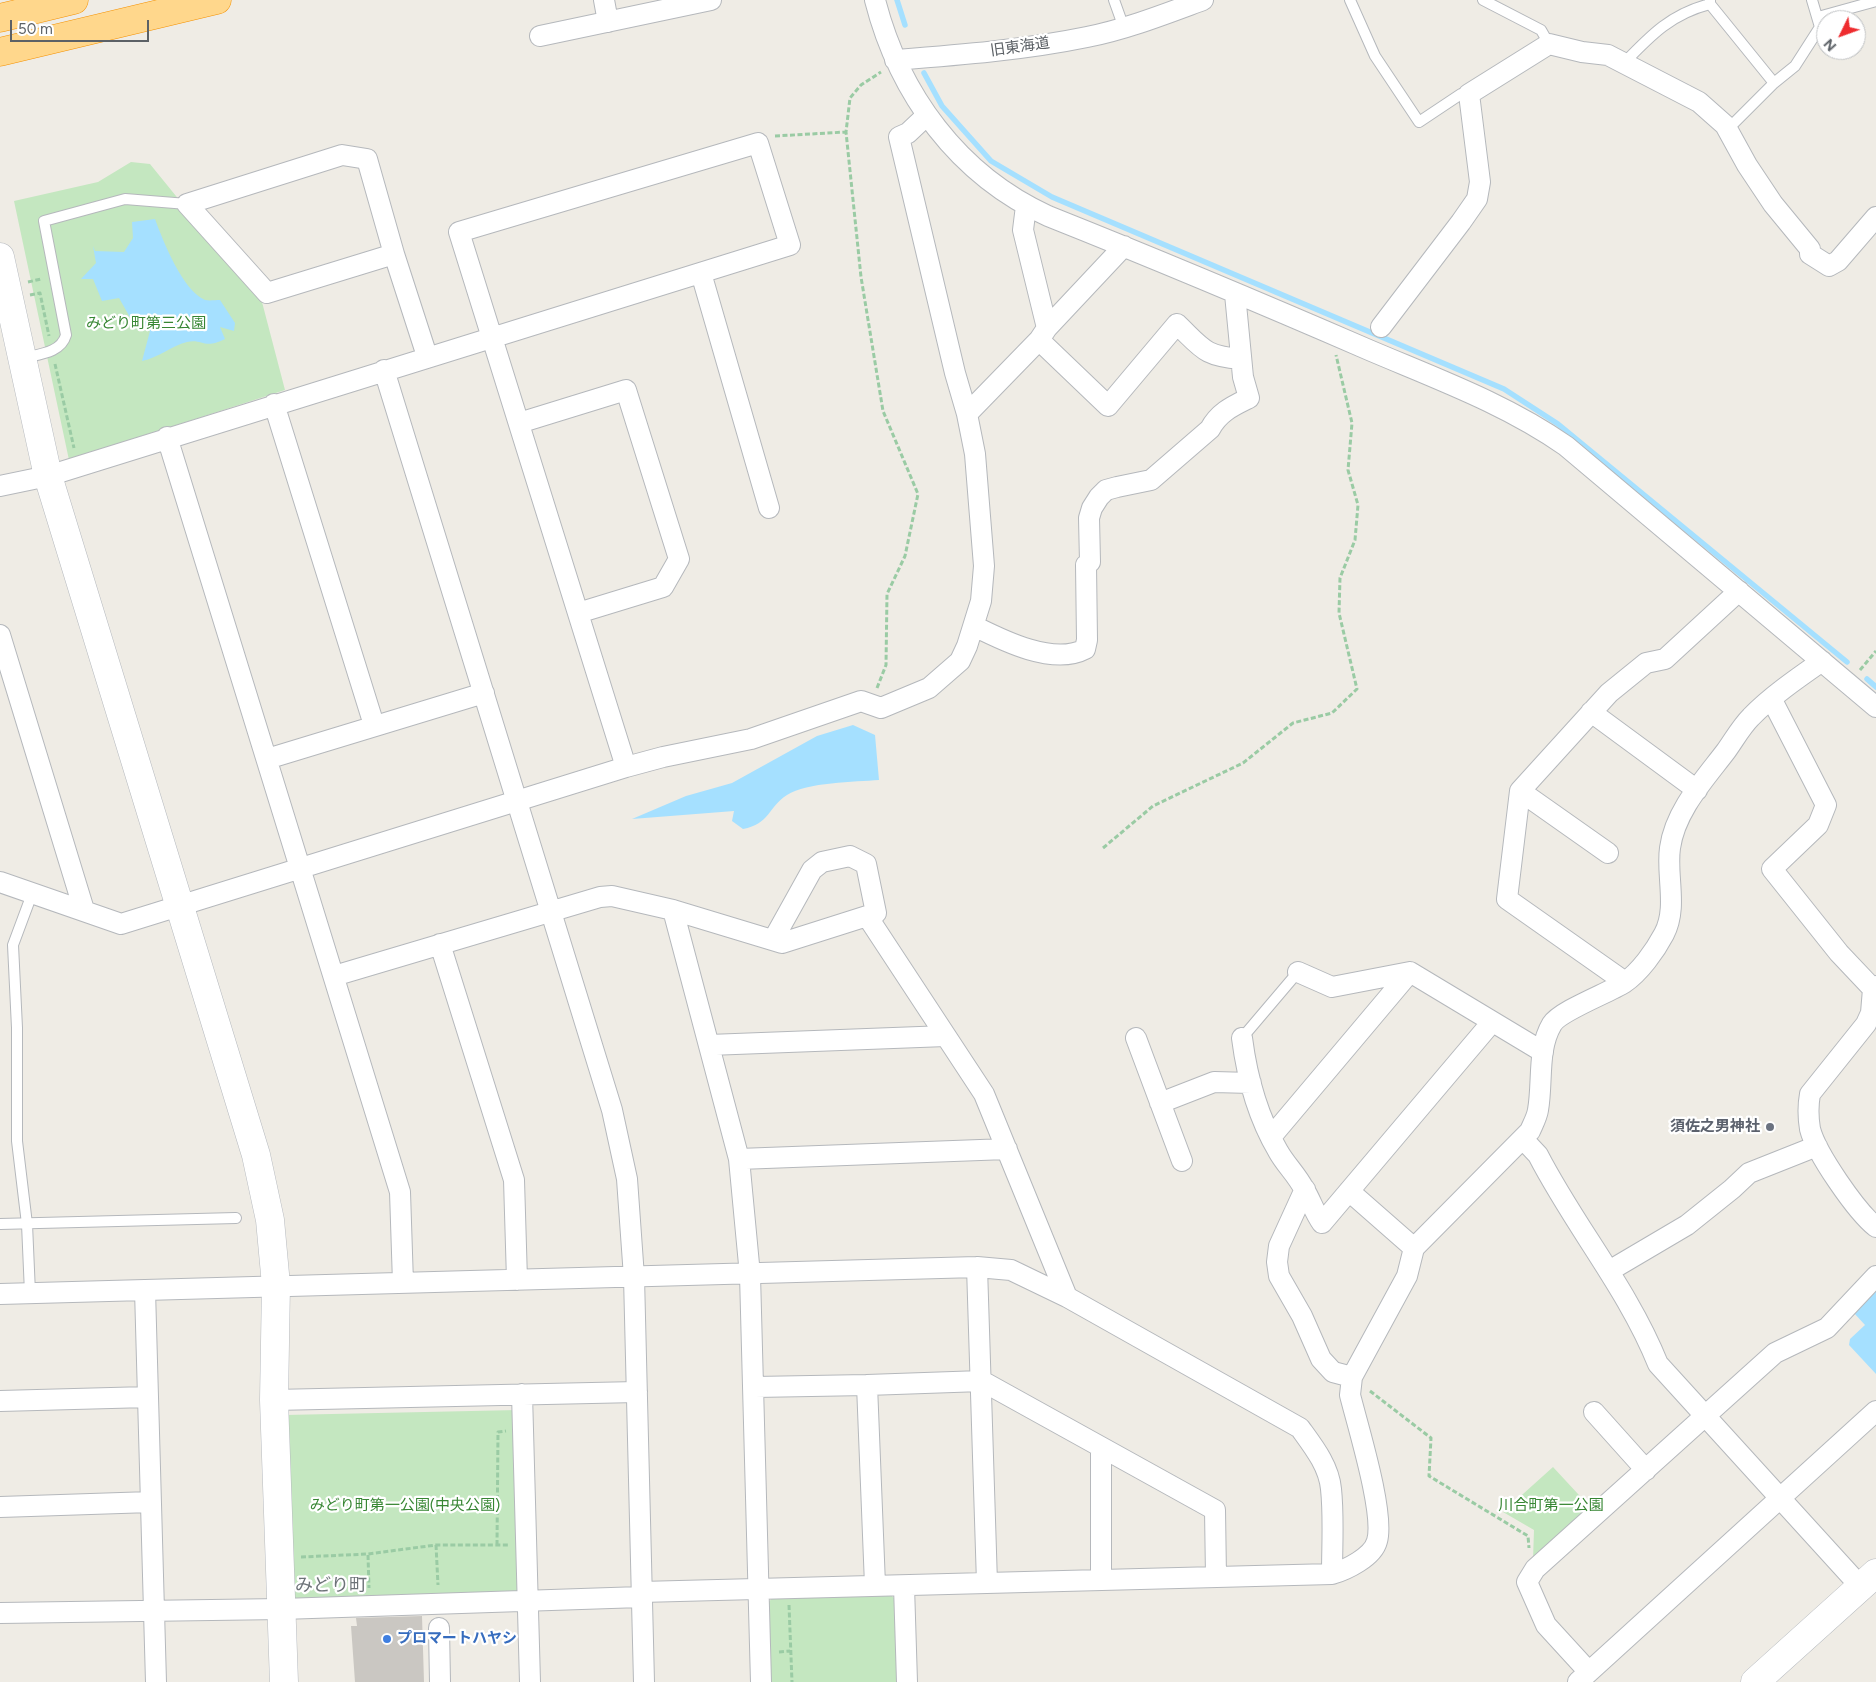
<!DOCTYPE html>
<html>
<head>
<meta charset="utf-8">
<style>
  body { margin:0 }
  #map { position:relative; width:1876px; height:1682px; overflow:hidden; background:#efece5; font-family:Figtree,sans-serif }
  canvas { display:block }
  .north { position:absolute; left:1816px; top:10px; width:50px; height:50px; box-sizing:border-box; background:#fff; border:1px solid #bec0c2; border-radius:50%; rotate:228deg; font-size:14px; font-weight:700; line-height:20px; text-align:center; color:#5c6166 }
  .north::after { content:''; display:block; margin:auto; width:18px; height:22px; background:#ee2c2f; clip-path:polygon(50% 0,100% 100%,50% 72%,0 100%) }
  .scale { position:absolute; left:10px; top:20px; width:139px; height:22px; box-sizing:border-box; border:2px solid #5c6166; border-top:0; padding-left:6px; font-size:15px; line-height:18px; white-space:nowrap; color:#5c6166; -webkit-text-stroke:4px #fff; paint-order:stroke }
</style>
</head>
<body>
<div id="map">
<canvas width="1876" height="1682"></canvas>
<div class="north">N</div>
<div class="scale">50 m</div>
</div>
<script>
const ctx = document.querySelector('canvas').getContext('2d');
ctx.lineJoin = 'round';
function fill(path, color) {
  ctx.fillStyle = color;
  ctx.fill(path, 'evenodd');
}
function stroke(path, color, width, dash) {
  ctx.strokeStyle = color;
  ctx.lineWidth = width;
  ctx.lineCap = dash ? 'butt' : 'round';
  ctx.setLineDash(dash || []);
  ctx.stroke(path);
}
function write(font, color, halo, rows, align = 'center') {
  ctx.font = font + ' Figtree,"Noto Sans JP",sans-serif';
  ctx.lineWidth = 4.5;
  ctx.setLineDash([]);
  ctx.textBaseline = 'middle';
  ctx.strokeStyle = halo;
  ctx.fillStyle = color;
  for (const [text, x, y, turn = 0] of rows) {
    ctx.save();
    ctx.translate(x, y);
    ctx.rotate((+turn || 0) * Math.PI / 180);
    ctx.textAlign = isNaN(turn) ? turn : align;
    if (halo) ctx.strokeText(text, 0, 0);
    ctx.fillText(text, 0, 0);
    ctx.restore();
  }
}
fill(new Path2D(`
  M131 162 150 164 262 302 285 390 69 460 14 201 98 182Z
  M518 1410 520 1596 293 1604 285 1415Z
  M1553 1467 1591 1508 1533 1560 1534 1530 1503 1512Z
  M890 1594 896 1600 898 1682H770L768 1603 773 1597Z`), '#c4e7c0');
fill(new Path2D(`
  M155 219C163 241 183 291 205 300 209 301 216 300 220 300L235 323 234 331 220 327 225 339C204 350 202 338 187 342 171 346 158 358 142 361L150 331 135 326 119 298 102 301 93 279H81L96 263 93 246 95 251 124 252 133 238 132 222Z
  M853 725 875 735 879 780C855 782 807 782 787 795 768 807 770 824 743 829L732 821 734 811 632 819 686 796 732 783 817 736Z
  M1876 1290V1374L1849 1345 1850 1339 1865 1325 1854 1313Z`), '#a5e0ff');
stroke(new Path2D(`
  M897 0 905 25
  M924 73 942 106 991 161 1052 197 1504 389 1558 424 1847 662
  M1867 679 1876 687`), '#a5e0ff', 5.5);
fill(new Path2D(`
  M422 1616 424 1682H355L351 1626H357L356 1618Z`), '#cac7c2');
const lane = new Path2D(`
  M1114 0 1124 28
  M1350 0 1375 56 1419 122 1461 94H1469
  M1483 0 1541 30 1549 44
  M1710 4 1774 83
  M1818 17 1876 1
  M1624 63C1651 35 1671 14 1710 4V0
  M1725 125 1734 123 1774 83 1795 66 1820 27 1812 0
  M23 358C39 354 61 353 66 335L44 221 125 199 187 204
  M1242 1038 1298 972
  M0 1224 236 1218
  M30 1293 27 1224 17 1141V1028L13 945 32 894`);
const street = new Path2D(`
  M604 0 608 22
  M875 0C899 94 958 175 1048 216 1156 259 1263 304 1369 350 1437 379 1506 404 1566 446L1876 707
  M540 36 711 0
  M895 60C959 55 1024 50 1087 37 1127 29 1165 14 1203 0
  M926 116 908 133 899 137 955 373 967 414
  M1026 206 1023 230 1047 328
  M394 254 367 159 342 155 187 204 267 293 394 254 427 356
  M701 273 769 508
  M1381 327 1461 222 1477 199 1480 182 1469 94 1549 44 1582 52 1608 55 1699 102 1725 125 1747 165 1773 204 1810 249V254L1829 266 1838 261 1876 217
  M1039 340 1108 406 1177 324C1203 349 1204 356 1241 359
  M384 370 612 1110 627 1179 634 1277 644 1682
  M274 404 374 725
  M519 423 626 390 679 559 663 587 578 613
  M167 437 400 1192 403 1283
  M0 486 48 476 790 245 758 143 459 232 626 767
  M974 626C1002 640 1053 666 1085 649L1087 640 1086 565 1090 562 1089 518 1092 508 1099 497 1106 490 1117 487 1151 480 1210 429C1219 412 1233 406 1249 398L1243 377 1235 294
  M0 635 84 910
  M1772 700 1826 805 1818 825 1772 869 1839 953 1873 989
  M1591 712 1697 790
  M267 759 484 693
  M1520 791 1608 853
  M0 882 121 924 626 767 663 757 751 739 861 701 881 708 929 688 960 661 967 646 981 601 984 566 975 454 967 414 1039 340 1047 328 1124 246
  M673 910 739 1159 750 1275 761 1682
  M773 940 812 870 822 862 850 856 866 864 876 913 867 916
  M440 944 514 1180 517 1280
  M1298 972 1332 987 1410 972 1543 1052
  M334 976 600 897 612 896 673 910 782 943 867 916 984 1094 1067 1297
  M1625 982 1507 899 1520 791 1609 693 1646 663 1665 659 1739 591
  M1876 986 1873 989 1871 1013 1866 1024 1810 1094C1808 1105 1808 1117 1810 1129 1816 1153 1856 1211 1876 1227
  M1136 1038 1182 1161
  M1242 1038C1247 1077 1258 1117 1278 1151 1285 1164 1297 1175 1304 1189 1311 1200 1314 1212 1322 1223L1492 1022
  M709 1045 946 1036
  M1160 1103 1214 1082 1251 1083
  M1271 1137 1410 972
  M1523 1139 1538 1155C1575 1227 1628 1289 1658 1364L1861 1587
  M739 1159 1007 1149
  M1305 1189 1279 1246 1277 1262 1279 1276 1302 1316 1321 1359 1333 1372 1352 1377
  M1349 1191 1414 1248
  M977 1267 987 1583
  M1609 1271 1687 1225 1732 1189 1749 1173 1817 1146
  M145 1290 156 1682
  M0 1294 977 1267 1011 1270 1067 1297 1300 1428C1313 1446 1329 1466 1331 1489 1334 1517 1332 1546 1332 1574
  M867 1385 982 1381 1215 1510 1216 1577
  M755 1387 867 1385 875 1585
  M522 1394 530 1682
  M274 1400 637 1392
  M0 1401 148 1397
  M1594 1412 1646 1470
  M1101 1449V1580
  M0 1507 151 1502
  M904 1586 907 1682
  M641 1592 1332 1574C1346 1570 1373 1557 1377 1541 1385 1514 1358 1427 1350 1395L1352 1377 1407 1276 1414 1248 1530 1131C1533 1124 1537 1117 1538 1110 1543 1082 1537 1049 1552 1024 1560 1011 1608 993 1624 983 1640 972 1655 951 1664 934 1678 908 1666 875 1670 848 1675 811 1704 780 1726 751 1734 740 1741 727 1751 717 1770 697 1799 677 1822 661
  M0 1613 282 1609 641 1597
  M439 1628 440 1682
  M1589 1672 1546 1625 1527 1582 1535 1569 1775 1353 1827 1328 1876 1276
  M1578 1682 1876 1411`);
const secondary = new Path2D(`
  M0 257 48 476 256 1155 270 1220 276 1285 274 1400 284 1682
  M1755 1682 1876 1573`);
const highway = new Path2D(`
  M0 18 74 0
  M0 52 217 0`);
stroke(lane, '#b5b8bc', 12);
stroke(street, '#b5b8bc', 22);
stroke(secondary, '#b6babf', 29);
stroke(highway, '#f49100', 29);
stroke(new Path2D(`
  M775 136 846 132
  M28 282 41 279
  M30 295 40 293 49 336
  M55 364 74 448
  M1860 670 1876 651
  M877 688 886 665 887 594 905 556 918 494 883 411 861 277 846 132 850 98 861 85 881 72
  M1103 848 1153 806 1243 763 1293 723 1332 713 1357 689 1339 613 1340 578 1355 540 1358 505 1348 470 1352 423 1336 355
  M1370 1391 1431 1438 1429 1476 1528 1536 1529 1548
  M436 1545 438 1585
  M497 1545 498 1432 506 1431
  M368 1555 369 1588
  M301 1557 368 1554 436 1545H509
  M789 1605 792 1682
  M779 1652 790 1651`), '#9acba4', 3, [5, 2.5]);
stroke(lane, '#fff', 10);
stroke(street, '#fff', 20);
stroke(secondary, '#fff', 28);
stroke(highway, '#ffd78c', 28);
for (const [x, y, r, color] of [
  [1770,1127,5,"#6b7280"],
  [387,1639,5,"#3f7fe0"]
]) {
  const dot = new Path2D();
  dot.arc(x, y, r, 0, 2 * Math.PI);
  ctx.fillStyle = color;
  ctx.fill(dot);
  stroke(dot, '#fff', 2);
}
write('15px', '#5c6166', '#fff', [
  ["旧東海道",1020,47,-8]
]);
write('15px', '#378633', '#fff', [
  ["みどり町第三公園",146,324],
  ["みどり町第一公園(中央公園)",405,1506],
  ["川合町第一公園",1551,1506]
]);
write('bold 15px', '#5b616d', '#fff', [
  ["須佐之男神社",1760,1127]
], 'right');
write('bold 15px', '#366cbe', '#fff', [
  ["プロマートハヤシ",397,1639]
], 'left');
write('18px', '#6d7378', '#fff', [
  ["みどり町",331,1586]
]);
</script>
</body>
</html>
